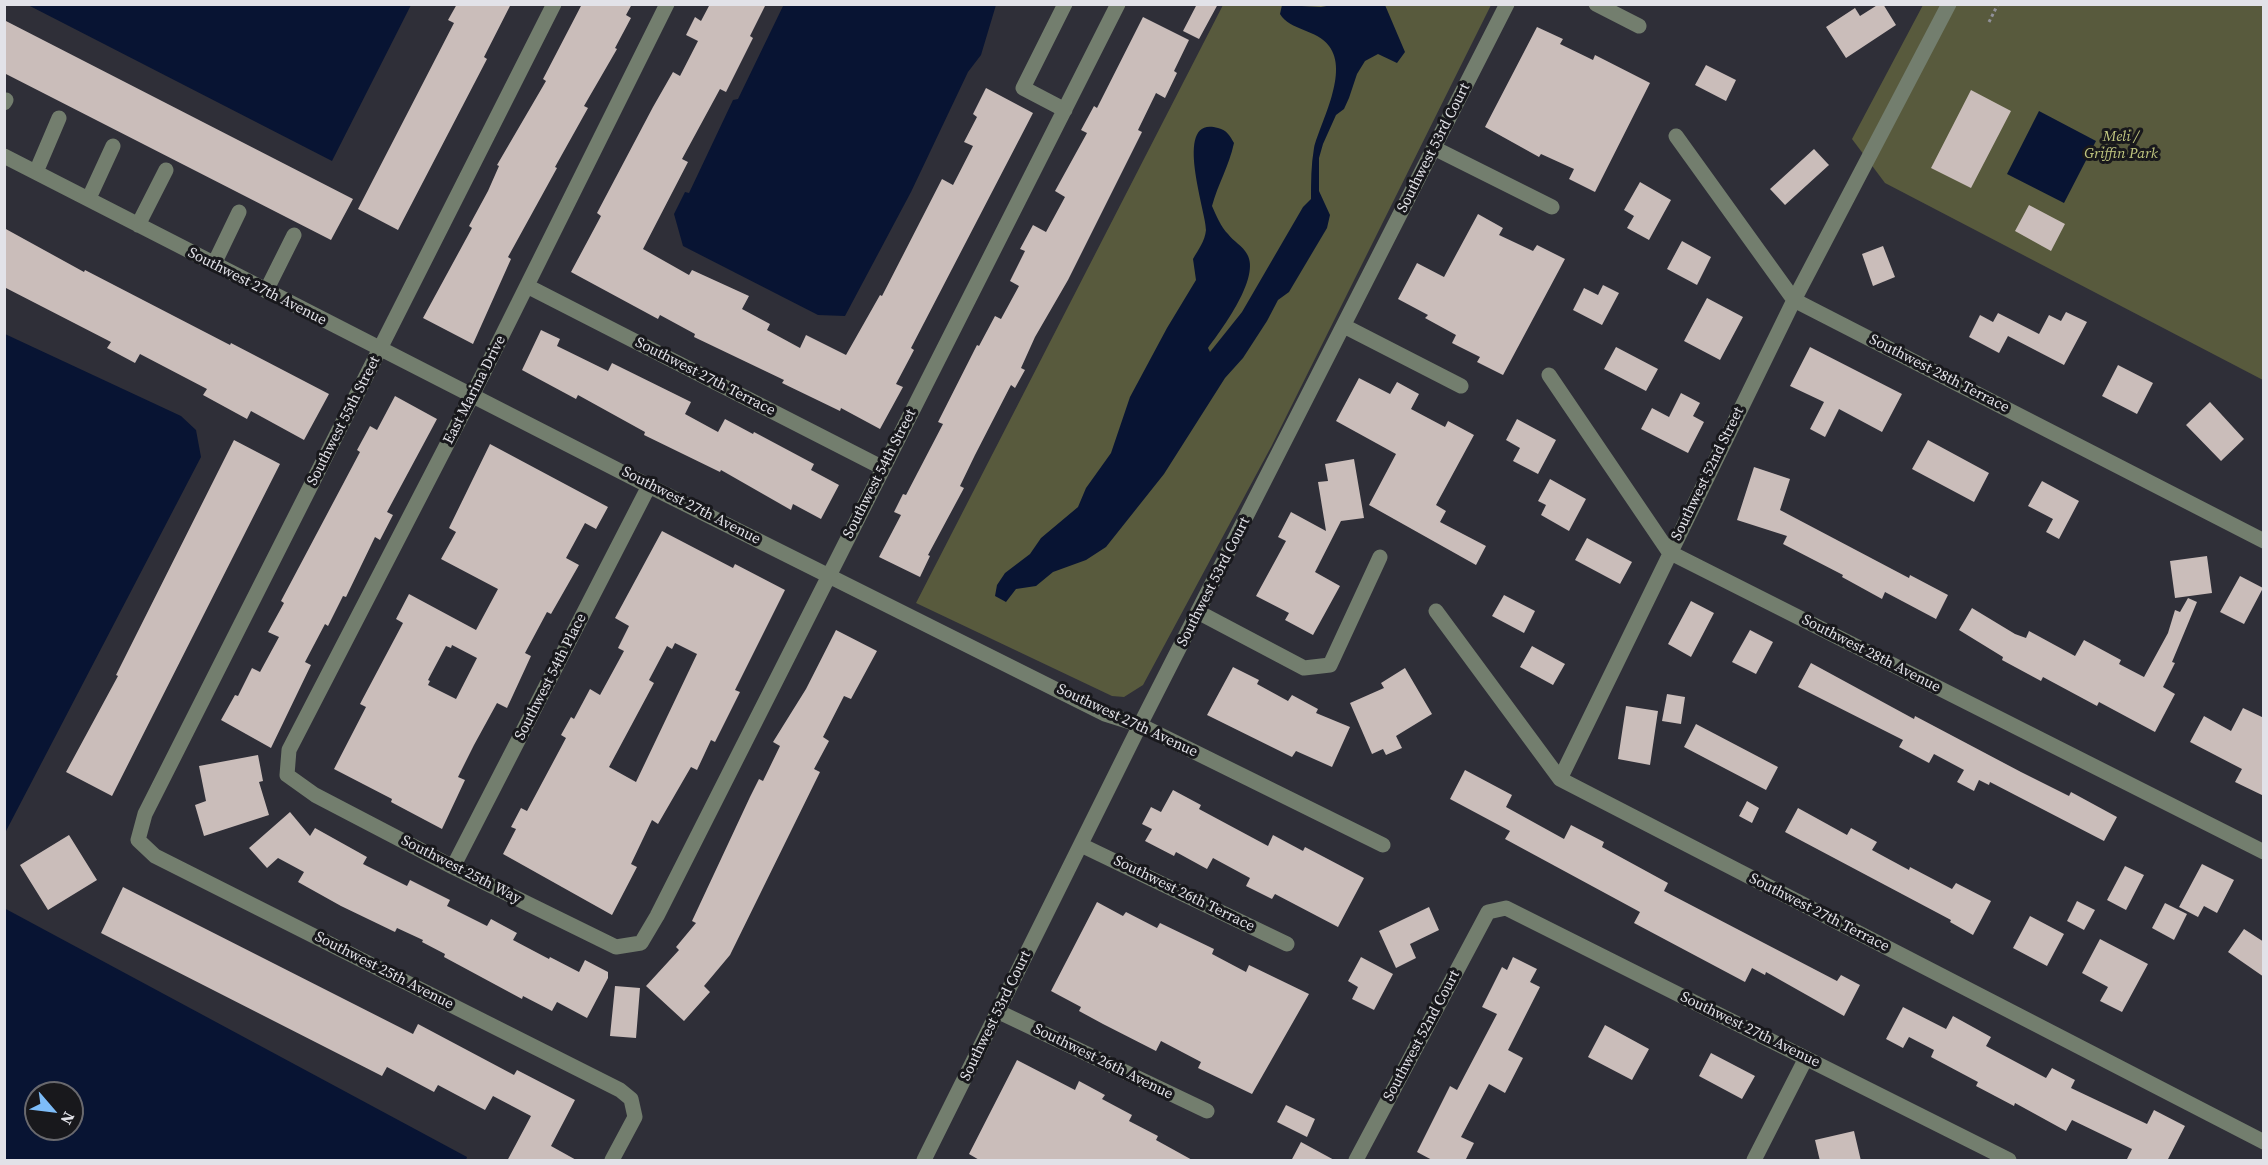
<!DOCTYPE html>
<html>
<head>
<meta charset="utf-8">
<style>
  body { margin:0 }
  #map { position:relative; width:2268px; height:1165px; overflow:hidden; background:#2f2f38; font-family:"Source Serif 4",serif }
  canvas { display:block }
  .frame { position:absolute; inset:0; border:6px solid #e2e2e8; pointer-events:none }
  .north { position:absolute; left:24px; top:1081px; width:60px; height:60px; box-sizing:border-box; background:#18181c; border:2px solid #69696e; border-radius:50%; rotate:118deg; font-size:16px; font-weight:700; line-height:24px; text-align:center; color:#e2e2e8 }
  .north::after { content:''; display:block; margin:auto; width:21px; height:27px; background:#7ebdf9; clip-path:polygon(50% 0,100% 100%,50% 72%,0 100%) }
</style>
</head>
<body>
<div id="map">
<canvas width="2268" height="1165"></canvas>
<div class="frame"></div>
<div class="north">N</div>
</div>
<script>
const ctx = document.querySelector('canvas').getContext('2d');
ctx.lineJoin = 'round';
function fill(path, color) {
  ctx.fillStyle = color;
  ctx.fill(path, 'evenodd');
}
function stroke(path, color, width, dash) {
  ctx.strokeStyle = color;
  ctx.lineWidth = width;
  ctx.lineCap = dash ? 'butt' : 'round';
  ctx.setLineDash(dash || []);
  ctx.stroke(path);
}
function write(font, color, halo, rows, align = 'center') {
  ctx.font = font + ' "Source Serif 4",serif';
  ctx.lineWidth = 6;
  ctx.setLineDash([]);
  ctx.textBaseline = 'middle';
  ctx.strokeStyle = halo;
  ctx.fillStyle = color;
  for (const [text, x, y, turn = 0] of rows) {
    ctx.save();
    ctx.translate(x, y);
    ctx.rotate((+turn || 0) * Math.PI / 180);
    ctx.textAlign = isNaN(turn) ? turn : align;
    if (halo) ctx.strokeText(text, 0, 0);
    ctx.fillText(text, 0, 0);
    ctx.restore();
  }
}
fill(new Path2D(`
  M1223 5H1491L1271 447 1143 685 1124 697 1112 696 916 603Z
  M1923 5H2263V380L1885 183 1852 139Z`), '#585a3d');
fill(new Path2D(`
  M784 4 996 5 981 55 968 72 911 192 845 316 818 315 683 246 674 214 685 192 689 193 733 100 738 99Z
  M28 5 411 4V5L332 161Z
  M1332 5H1385L1405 52 1397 63 1378 54 1365 61 1357 74 1349 98 1344 109 1336 115 1323 144 1319 158V191L1330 215 1327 228 1289 292 1278 300 1267 321 1243 358 1225 378 1164 474 1106 547 1086 560 1053 572 1036 586 1016 589 1006 602 995 596 997 585 1005 573 1030 554 1041 538 1078 507 1086 488 1111 453 1130 397 1167 328 1196 280 1193 259C1198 250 1205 241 1206 230 1207 214 1171 114 1218 128 1227 130 1230 136 1234 143 1229 166 1218 184 1212 206 1216 215 1221 227 1228 234 1233 241 1243 246 1247 254 1261 277 1222 329 1208 348L1210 352 1242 312 1303 207 1311 199C1311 182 1311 165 1314 148 1321 121 1349 72 1329 46 1317 29 1290 31 1280 14L1282 5 1321 7Z
  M2039 111 2096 141 2064 203 2007 174Z
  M5 334 181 416 196 430 201 457 5 833Z
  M4 908 467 1157 466 1160H5ZM36 1093H72V1129H36Z`), '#081433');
fill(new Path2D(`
  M457 4H511L484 57 487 59 398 230 358 209 454 23 448 20Z
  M582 4H632L626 15 631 18 615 48 617 49 584 106 588 108 555 167 557 168 508 257 511 259 473 344 423 318 472 228 469 226 488 191 499 166 497 165 546 81 543 79Z
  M710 4H766L750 36 753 38 726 92 720 89 682 159 688 162 643 249 689 275 692 270 749 296 742 309 770 324 767 330 800 348 806 335 846 355 880 295 882 296 942 179 953 185 973 146 964 142 977 117 973 114 986 88 1033 113 911 348 914 350 896 384 903 387 880 429 841 408 840 411 782 383 784 380 694 337 695 334 660 315 658 319 571 272 601 216 597 213 653 107 673 72 680 76 698 41 686 35 695 17 701 21Z
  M1197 4H1218L1199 39 1183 31Z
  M1879 4H1883L1896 25 1846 58 1826 27 1855 8 1860 16Z
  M1143 17 1189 40 1174 71 1177 73 1165 98 1156 93 1138 130 1142 132 1068 280 1035 337 1021 368 1025 370 1015 388 1011 385 975 455 960 486 964 488 928 555 930 556 920 577 879 557 901 515 894 512 903 494 906 495 943 424 938 422 977 345 979 346 995 316 1001 319 1019 286 1010 281 1025 251 1020 249 1033 225 1046 232 1065 197 1055 191 1087 133 1081 130 1094 106 1097 108Z
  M4 20 353 199 331 240 4 73Z
  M1537 27 1563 39 1560 44 1593 60 1595 55 1650 83 1595 192 1569 179 1574 169 1541 154 1539 157 1485 127Z
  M1706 65 1736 80 1726 101 1695 85Z
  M1971 90 2011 111 1971 188 1931 168Z
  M1814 149 1829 165 1785 205 1770 189Z
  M1640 182 1671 200 1649 240 1627 228 1634 216 1624 210Z
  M2029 205 2065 224 2051 251 2015 231Z
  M1478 214 1503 228 1499 235 1533 251 1537 245 1565 259 1503 375 1477 362 1480 357 1452 343 1456 335 1425 318 1428 315 1398 299 1417 263 1444 277Z
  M4 228 84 272 85 270 230 345 231 343 329 394 304 440 251 411 247 419 203 395 207 389 140 354 135 363 107 348 111 342 4 287Z
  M1682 241 1711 257 1697 285 1667 269Z
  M1883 246 1895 277 1873 286 1862 254Z
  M1603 285 1619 293 1602 325 1573 310 1584 288 1598 295Z
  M1707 298 1743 317 1720 360 1684 341Z
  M2066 312 2087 322 2064 365 2008 336 1999 353 1969 337 1980 315 1993 322 1998 313 2039 334 2049 315 2061 321Z
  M541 330 560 339 557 346 608 371 612 363 691 402 685 414 718 432 725 419 753 434 754 432 814 464 811 470 839 485 821 519 793 504 791 510 721 470 720 472 644 435 645 432 578 395 576 399 522 370Z
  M1616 347 1658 369 1646 391 1604 369Z
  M1810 347 1902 394 1882 432 1839 409 1825 437 1810 429 1824 402 1790 386Z
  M2118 365 2153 383 2137 414 2102 396Z
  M1359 378 1390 394 1397 382 1419 394 1411 409 1445 427 1448 421 1474 435 1436 505 1446 511 1440 522 1486 546 1476 565 1369 505 1396 454 1336 421Z
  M1681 393 1700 403 1693 416 1704 422 1688 453 1641 429 1652 408 1669 417Z
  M395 396 437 419 387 512 393 515 380 540 375 537 346 597 343 596 328 626 325 624 305 662 311 665 271 748 221 720 235 695 238 696 252 668 260 672 279 637 268 632 284 603 281 601 360 452 357 450 370 426 377 430Z
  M2210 402 2244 439 2221 461 2186 425Z
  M1517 419 1556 440 1538 474 1513 461 1520 448 1506 440Z
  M234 440 280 464 112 796 66 772 118 676 116 675Z
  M1928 440 1989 473 1974 502 1912 469Z
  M490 444 608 507 596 529 585 523 566 558 579 565 551 614 547 612 525 653 531 656 507 708 497 703 474 745 458 777 465 780 442 829 391 802 392 799 334 769 366 707 360 704 403 623 396 619 409 594 476 630 498 589 441 559 456 532 449 528ZM452 645 477 658 456 699 428 685 430 681 428 680 446 646 451 648Z
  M1354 459 1364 518 1341 521 1315 572 1340 586 1313 635 1285 620 1289 613 1256 596 1286 541 1278 537 1291 512 1326 531 1318 482 1328 481 1325 464Z
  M1754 467 1790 479 1780 510 1909 578 1910 575 1948 595 1936 619 1885 592 1882 599 1842 577 1843 575 1783 544 1787 536 1737 520Z
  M1550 479 1586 499 1569 531 1541 515 1546 505 1538 501Z
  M2042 481 2079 501 2059 539 2046 532 2053 519 2028 506Z
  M662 531 733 568 735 564 785 590 735 690 740 692 715 742 711 740 697 770 691 767 658 824 652 820 631 864 637 867 612 915 503 854 516 829 511 827 521 808 527 811 566 738 561 735 571 717 574 719 590 689 600 695 624 651 618 648 629 626 615 618ZM675 643 697 654 636 782 609 767 654 683 649 680 667 646 672 649Z
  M1587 538 1632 562 1620 584 1575 560Z
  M2207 556 2212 593 2175 598 2170 561Z
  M2240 576 2263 588 2244 624 2220 612Z
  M1504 595 1535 611 1524 633 1492 616Z
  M2188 598 2197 602 2172 662 2175 663 2163 687 2175 694 2155 732 2099 702 2097 706 2043 677 2041 681 2002 660 2003 657 1959 630 1972 608 2015 634 2026 638 2029 631 2075 656 2084 640 2121 660 2119 664 2144 677 2168 633 2175 610 2180 612Z
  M1691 601 1714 613 1691 657 1668 644Z
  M836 630 877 651 851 699 844 696 823 737 829 741 814 769 820 772 730 955 704 986 710 992 684 1021 646 986 679 950 676 947 696 923 692 921 750 797 759 779 763 781 780 746 773 742 806 689Z
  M1750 630 1773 642 1756 674 1732 662Z
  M1532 646 1565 664 1553 685 1520 667Z
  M1811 663 1914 719 1915 716 2021 772 2069 796 2071 792 2117 817 2104 841 1990 782 1989 785 1979 780 1974 791 1957 782 1964 770 1934 754 1929 763 1899 747 1903 740 1798 687Z
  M1233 667 1259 680 1257 684 1288 701 1292 695 1318 709 1316 713 1350 727 1332 767 1296 751 1292 757 1207 715Z
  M1405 668 1432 714 1396 736 1402 748 1386 755 1383 749 1372 754 1350 703 1384 688 1381 683Z
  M1667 694 1685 697 1681 724 1662 721Z
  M1626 706 1658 711 1650 765 1618 759Z
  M2243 708 2264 718V796L2235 782 2242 769 2190 742 2204 716 2231 731Z
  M1696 724 1778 767 1766 790 1684 747Z
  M258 755 263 781 259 782 269 815 204 836 195 805 206 801 199 766Z
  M1465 770 1512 795 1506 807 1564 839 1571 825 1604 842 1602 847 1668 883 1664 891 1837 981 1841 975 1860 985 1844 1016 1766 972 1765 975 1752 968 1745 982 1634 923 1640 912 1505 839 1510 831 1450 799Z
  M1173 790 1201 805 1199 809 1268 846 1273 835 1303 851 1305 847 1364 878 1338 927 1275 894 1272 899 1246 886 1250 878 1213 858 1207 869 1176 852 1174 856 1145 841 1152 829 1142 824 1151 807 1161 812Z
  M1747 801 1759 808 1752 823 1739 816Z
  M1798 808 1847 835 1851 828 1877 842 1872 850 1909 870 1910 867 1952 889 1956 883 1991 901 1973 935 1950 922 1951 920 1785 832Z
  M290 812 310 836 315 828 367 857 363 864 407 886 410 880 450 900 447 906 487 926 491 919 517 933 513 940 549 959 550 957 579 972 585 960 608 972V978L587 1018 557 1002 552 1011 523 996 522 999 444 957 445 954 422 942 423 940 397 928 395 932 341 906 298 882 304 872 278 858 267 868 249 848Z
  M69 835 97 880 48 910 20 865Z
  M2202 864 2234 880 2217 913 2204 906 2198 917 2179 907Z
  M2125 866 2144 875 2126 910 2107 900Z
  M123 887 413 1034 418 1024 514 1075 517 1070 575 1100 551 1146 578 1161H507L531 1116 493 1096 485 1110 438 1085 434 1092 387 1067 382 1076 101 933Z
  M2077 901 2095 910 2084 930 2067 921Z
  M1097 902 1123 916 1126 912 1157 928 1160 923 1214 949 1212 954 1246 972 1249 965 1309 994 1252 1094 1198 1068 1201 1062 1161 1041 1156 1051 1103 1024 1079 1011 1081 1007 1051 991Z
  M2165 903 2187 914 2174 940 2152 928Z
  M1429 907 1439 930 1410 944 1416 958 1396 968 1379 931Z
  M2030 916 2064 934 2047 966 2013 948Z
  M2244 929 2264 942V977L2228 952Z
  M2100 939 2148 964 2122 1012 2100 1001 2108 987 2082 973Z
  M1361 957 1393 974 1374 1010 1352 999 1358 987 1348 981Z
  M1513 957 1537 969 1530 982 1540 987 1508 1050 1523 1058 1505 1093 1489 1084 1461 1137 1474 1143 1465 1161H1434L1417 1152 1450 1086 1457 1090 1497 1014 1482 1007 1502 967 1507 970Z
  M615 986 640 988 636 1038 610 1036Z
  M1903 1007 1946 1029 1953 1016 1991 1037 1986 1046 2046 1078 2052 1068 2075 1080 2071 1088 2147 1124 2154 1110 2185 1126 2167 1161H2126L2132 1149 2072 1120 2066 1131 2015 1103 2014 1106 1976 1086 1978 1082 1931 1057 1934 1050 1909 1037 1903 1048 1886 1039Z
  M1605 1025 1649 1049 1632 1080 1588 1057Z
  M1711 1053 1755 1076 1742 1099 1699 1076Z
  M1017 1060 1075 1090 1079 1081 1105 1095 1102 1099 1132 1115 1129 1121 1158 1136 1156 1140 1194 1161H981L969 1154Z
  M1286 1105 1315 1119 1307 1137 1277 1122Z
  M1854 1131 1861 1161H1820L1815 1140Z
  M1301 1142 1336 1161H1291Z`), '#cabdba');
stroke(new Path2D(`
  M1989 22 1998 4`), '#919198', 3, [3, 3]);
stroke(new Path2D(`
  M554 4 145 814 138 840 155 856 620 1090 631 1099 635 1117 612 1160
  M667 4 473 394 289 750 287 775 315 795 453 867 616 947 641 943 657 916 1118 4
  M1596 4 1639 26
  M4 103 6 100
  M1065 110 1023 88 1065 4
  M1676 136 1794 300 2264 541
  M1434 148 1552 207
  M4 156 649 486 1105 714 1140 725 1383 845
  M36 172 59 118
  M89 198 113 146
  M138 225 166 170
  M214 264 239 212
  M527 286 883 468
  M266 291 294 235
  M1344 326 1461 386
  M1549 375 1669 552 2264 852
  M1436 611 1560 779 2264 1142
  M1198 612 1304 668 1330 665 1380 557
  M1560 779 1794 300 1949 4
  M1081 845 1287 944
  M453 867 649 486
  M999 1012 1207 1111
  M924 1160 1140 725 1507 4
  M1356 1160 1488 912 1506 908 2009 1160
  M1754 1160 1806 1058`), '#737e6e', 15);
write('italic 15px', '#c1c780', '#18181c', [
  ["Meli /",2121,137],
  ["Griffin Park",2121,154]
]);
write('15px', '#e2e2e8', '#18181c', [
  ["Southwest 53rd Court",1434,148,-63],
  ["Southwest 27th Avenue",257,287,27],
  ["Southwest 28th Terrace",1939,374,27],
  ["Southwest 27th Terrace",705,377,27],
  ["East Marina Drive",475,390,-63],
  ["Southwest 55th Street",344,421,-63],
  ["Southwest 54th Street",880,474,-63],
  ["Southwest 52nd Street",1708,474,-64],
  ["Southwest 27th Avenue",691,506,27],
  ["Southwest 53rd Court",1214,582,-63],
  ["Southwest 28th Avenue",1871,654,27],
  ["Southwest 54th Place",551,677,-63],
  ["Southwest 27th Avenue",1127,721,25],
  ["Southwest 25th Way",461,870,27],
  ["Southwest 26th Terrace",1184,894,26],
  ["Southwest 27th Terrace",1819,913,27],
  ["Southwest 25th Avenue",384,971,27],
  ["Southwest 53rd Court",996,1016,-64],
  ["Southwest 27th Avenue",1750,1030,26],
  ["Southwest 52nd Court",1422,1036,-62],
  ["Southwest 26th Avenue",1103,1062,26]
]);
</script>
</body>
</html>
